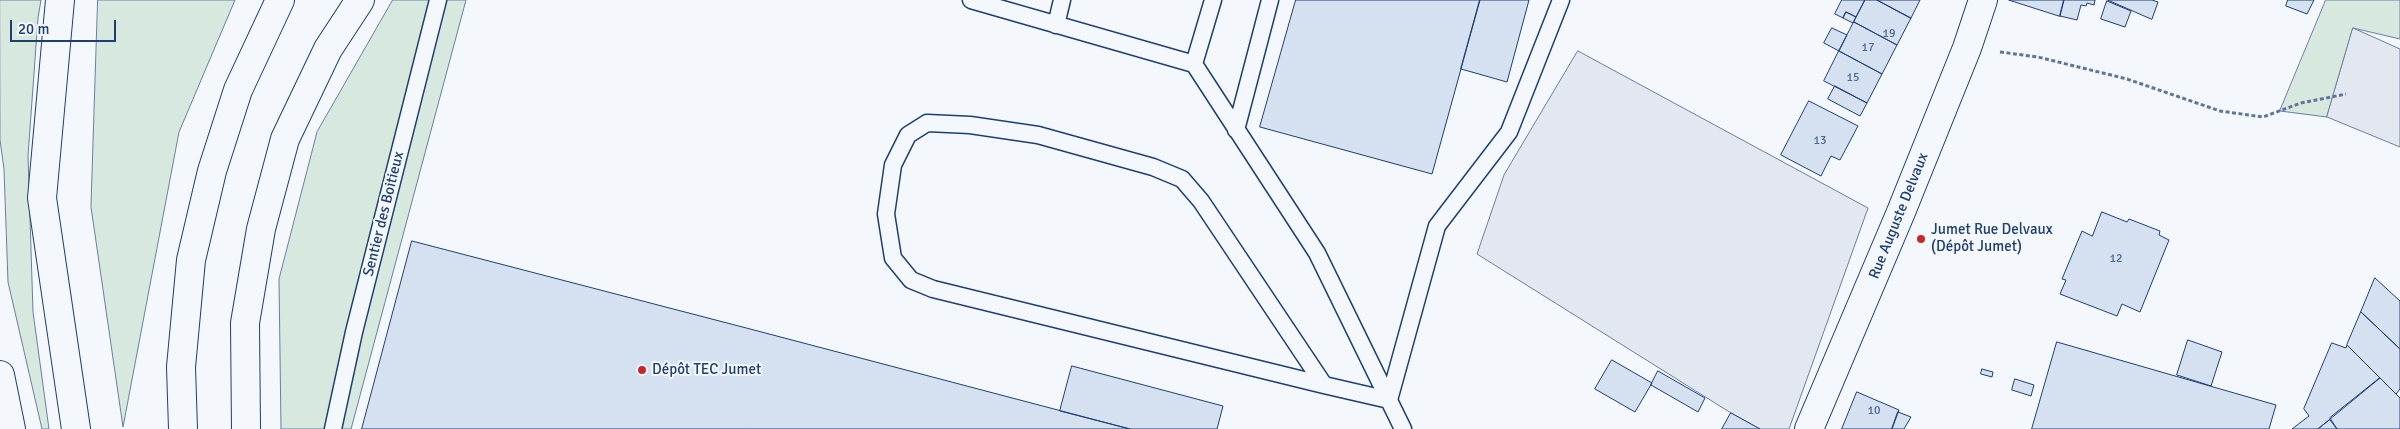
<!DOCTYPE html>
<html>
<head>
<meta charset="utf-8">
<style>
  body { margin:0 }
  #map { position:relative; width:2400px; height:429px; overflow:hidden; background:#f4f7fb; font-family:Signika,sans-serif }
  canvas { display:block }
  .scale { position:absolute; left:10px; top:20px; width:106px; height:22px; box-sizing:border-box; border:2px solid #1d3f73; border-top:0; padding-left:6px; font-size:15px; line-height:18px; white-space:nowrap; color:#1d3f73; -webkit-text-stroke:4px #f4f7fb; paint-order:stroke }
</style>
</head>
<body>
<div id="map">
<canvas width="2400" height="429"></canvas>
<div class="scale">20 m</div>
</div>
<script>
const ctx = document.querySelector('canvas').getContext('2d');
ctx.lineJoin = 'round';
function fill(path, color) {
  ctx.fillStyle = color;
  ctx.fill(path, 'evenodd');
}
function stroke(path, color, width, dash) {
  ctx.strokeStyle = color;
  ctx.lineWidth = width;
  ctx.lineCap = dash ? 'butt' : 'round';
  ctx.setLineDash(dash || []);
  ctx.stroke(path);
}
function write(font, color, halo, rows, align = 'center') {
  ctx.font = font + ' Signika,sans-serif';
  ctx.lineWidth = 4;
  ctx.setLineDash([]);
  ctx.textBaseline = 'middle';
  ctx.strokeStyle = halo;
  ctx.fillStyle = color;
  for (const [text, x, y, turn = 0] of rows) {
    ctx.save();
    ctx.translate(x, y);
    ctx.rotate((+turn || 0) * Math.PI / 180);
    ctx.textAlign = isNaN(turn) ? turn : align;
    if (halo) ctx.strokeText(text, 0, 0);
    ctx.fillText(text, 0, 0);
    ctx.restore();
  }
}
const green = new Path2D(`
  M0 0H41L38 18 28 156 33 312 49 429H42L8 282 4 169 0 140Z
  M98 0H235L179 132 123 427 91 207Z
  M393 0H466L351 429H281L279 279 317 132Z
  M2326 0H2400V39L2353 28 2327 117 2280 111Z`);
fill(green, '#d7e8df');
stroke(green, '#687fa3', 1);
const parking = new Path2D(`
  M2353 28 2400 49V147L2327 117Z
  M1578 51 1868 208 1789 429H1760L1731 413 1477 254 1504 175Z`);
fill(parking, '#e3e8f0');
stroke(parking, '#687fa3', 1);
const building = new Path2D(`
  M1296 0H1480L1432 174 1260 127Z
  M1480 0H1529L1507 82 1461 69Z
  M1842 0H1865L1856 17 1846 12 1843 18 1835 14Z
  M1865 0H1877L1911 18 1897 45 1854 22Z
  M1877 0H1920L1911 18Z
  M2009 0H2064L2060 16Z
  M2064 0H2095L2094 5 2087 3 2086 6 2081 5 2077 20 2060 16Z
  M2108 0H2152L2158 2 2152 19Z
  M2288 0H2314L2307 14 2286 6Z
  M2107 1 2131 11 2125 27 2101 19Z
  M1846 12 1856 17 1853 23 1843 18Z
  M1854 22 1897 45 1882 74 1839 51Z
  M1832 28 1847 35 1839 51 1824 43Z
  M1839 51 1882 74 1867 103 1824 81Z
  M1835 86 1867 103 1860 116 1828 99Z
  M1809 101 1858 126 1840 160 1831 156 1821 176 1781 155Z
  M2102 212 2127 222 2129 219 2160 231 2159 235 2169 240 2140 312 2122 304 2117 316 2060 294 2066 280 2062 279 2082 231 2092 236Z
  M412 241 754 330 1130 429H362Z
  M2375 278 2400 301V349L2361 312Z
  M2361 312 2400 349V389L2396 394 2347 345Z
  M2188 340 2222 352 2211 386 2177 375Z
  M2057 342 2276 405 2269 429H2032Z
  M2332 343 2346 348 2347 345 2380 378 2318 429H2292L2309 416 2304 409Z
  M1612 360 1652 383 1635 412 1595 389Z
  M1072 366 1223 406 1217 429H1130L1060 411Z
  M1982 369 1993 372 1992 377 1981 374Z
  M1658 371 1705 398 1698 412 1651 385Z
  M2380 378 2400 398V429H2337L2330 418Z
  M2015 379 2034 385 2031 396 2012 390Z
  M1857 392 1899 410 1892 429H1842Z
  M1898 412 1911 417 1904 429H1892Z
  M1731 413 1760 429H1722Z
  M2330 420 2337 429H2318Z`);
fill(building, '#d5e0f0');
stroke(building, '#1d3f73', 1);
const service = new Path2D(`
  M971 0 1194 64 1317 253 1403 429
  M1056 25 1062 0
  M1194 64 1213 0
  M1236 130 1270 0
  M1324 385 1201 201 1182 179 1153 167 1038 135 970 125 927 123 908 135 893 165 886 214 893 258 911 280 933 289 1324 385 1389 400 1437 226 1509 132 1561 0
  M333 429 354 332 438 0`);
const minor = new Path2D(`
  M1809 429 1901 212 1967 48 1983 0`);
const trunk = new Path2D(`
  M183 429 181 367 191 260 212 171 238 90 280 0
  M246 429 245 323 261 229 285 139 328 49 360 0`);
const motorway = new Path2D(`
  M60 0 42 198 76 429
  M0 375 11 429`);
stroke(service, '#1d3f73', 19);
stroke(minor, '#1d3f73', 30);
stroke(trunk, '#1d3f73', 30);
stroke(motorway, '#1d3f73', 30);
stroke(new Path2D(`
  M2000 52 2038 57 2127 79 2220 111 2263 117 2301 103 2346 94`), '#5e769c', 3, [4, 2.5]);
stroke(service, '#f4f7fb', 16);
stroke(minor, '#f4f7fb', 28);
stroke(trunk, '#f4f7fb', 28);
stroke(motorway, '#f4f7fb', 28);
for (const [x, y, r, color] of [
  [1921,239,5,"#c62828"],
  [642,370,5,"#c62828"]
]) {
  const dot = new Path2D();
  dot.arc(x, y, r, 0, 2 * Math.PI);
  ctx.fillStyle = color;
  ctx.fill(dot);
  stroke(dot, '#f4f7fb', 2);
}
write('12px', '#4b6792', null, [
  ["19",1889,34],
  ["17",1868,48],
  ["15",1853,78],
  ["13",1820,141],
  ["12",2116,259],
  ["10",1874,411]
]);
write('15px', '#1d3f73', '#f4f7fb', [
  ["Sentier des Boitieux",384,214,-76],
  ["Rue Auguste Delvaux",1899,216,-68]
]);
write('15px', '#1d3f73', '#f4f7fb', [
  ["Jumet Rue Delvaux",1931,230],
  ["(Dépôt Jumet)",1931,247],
  ["Dépôt TEC Jumet",652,370]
], 'left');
</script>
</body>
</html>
